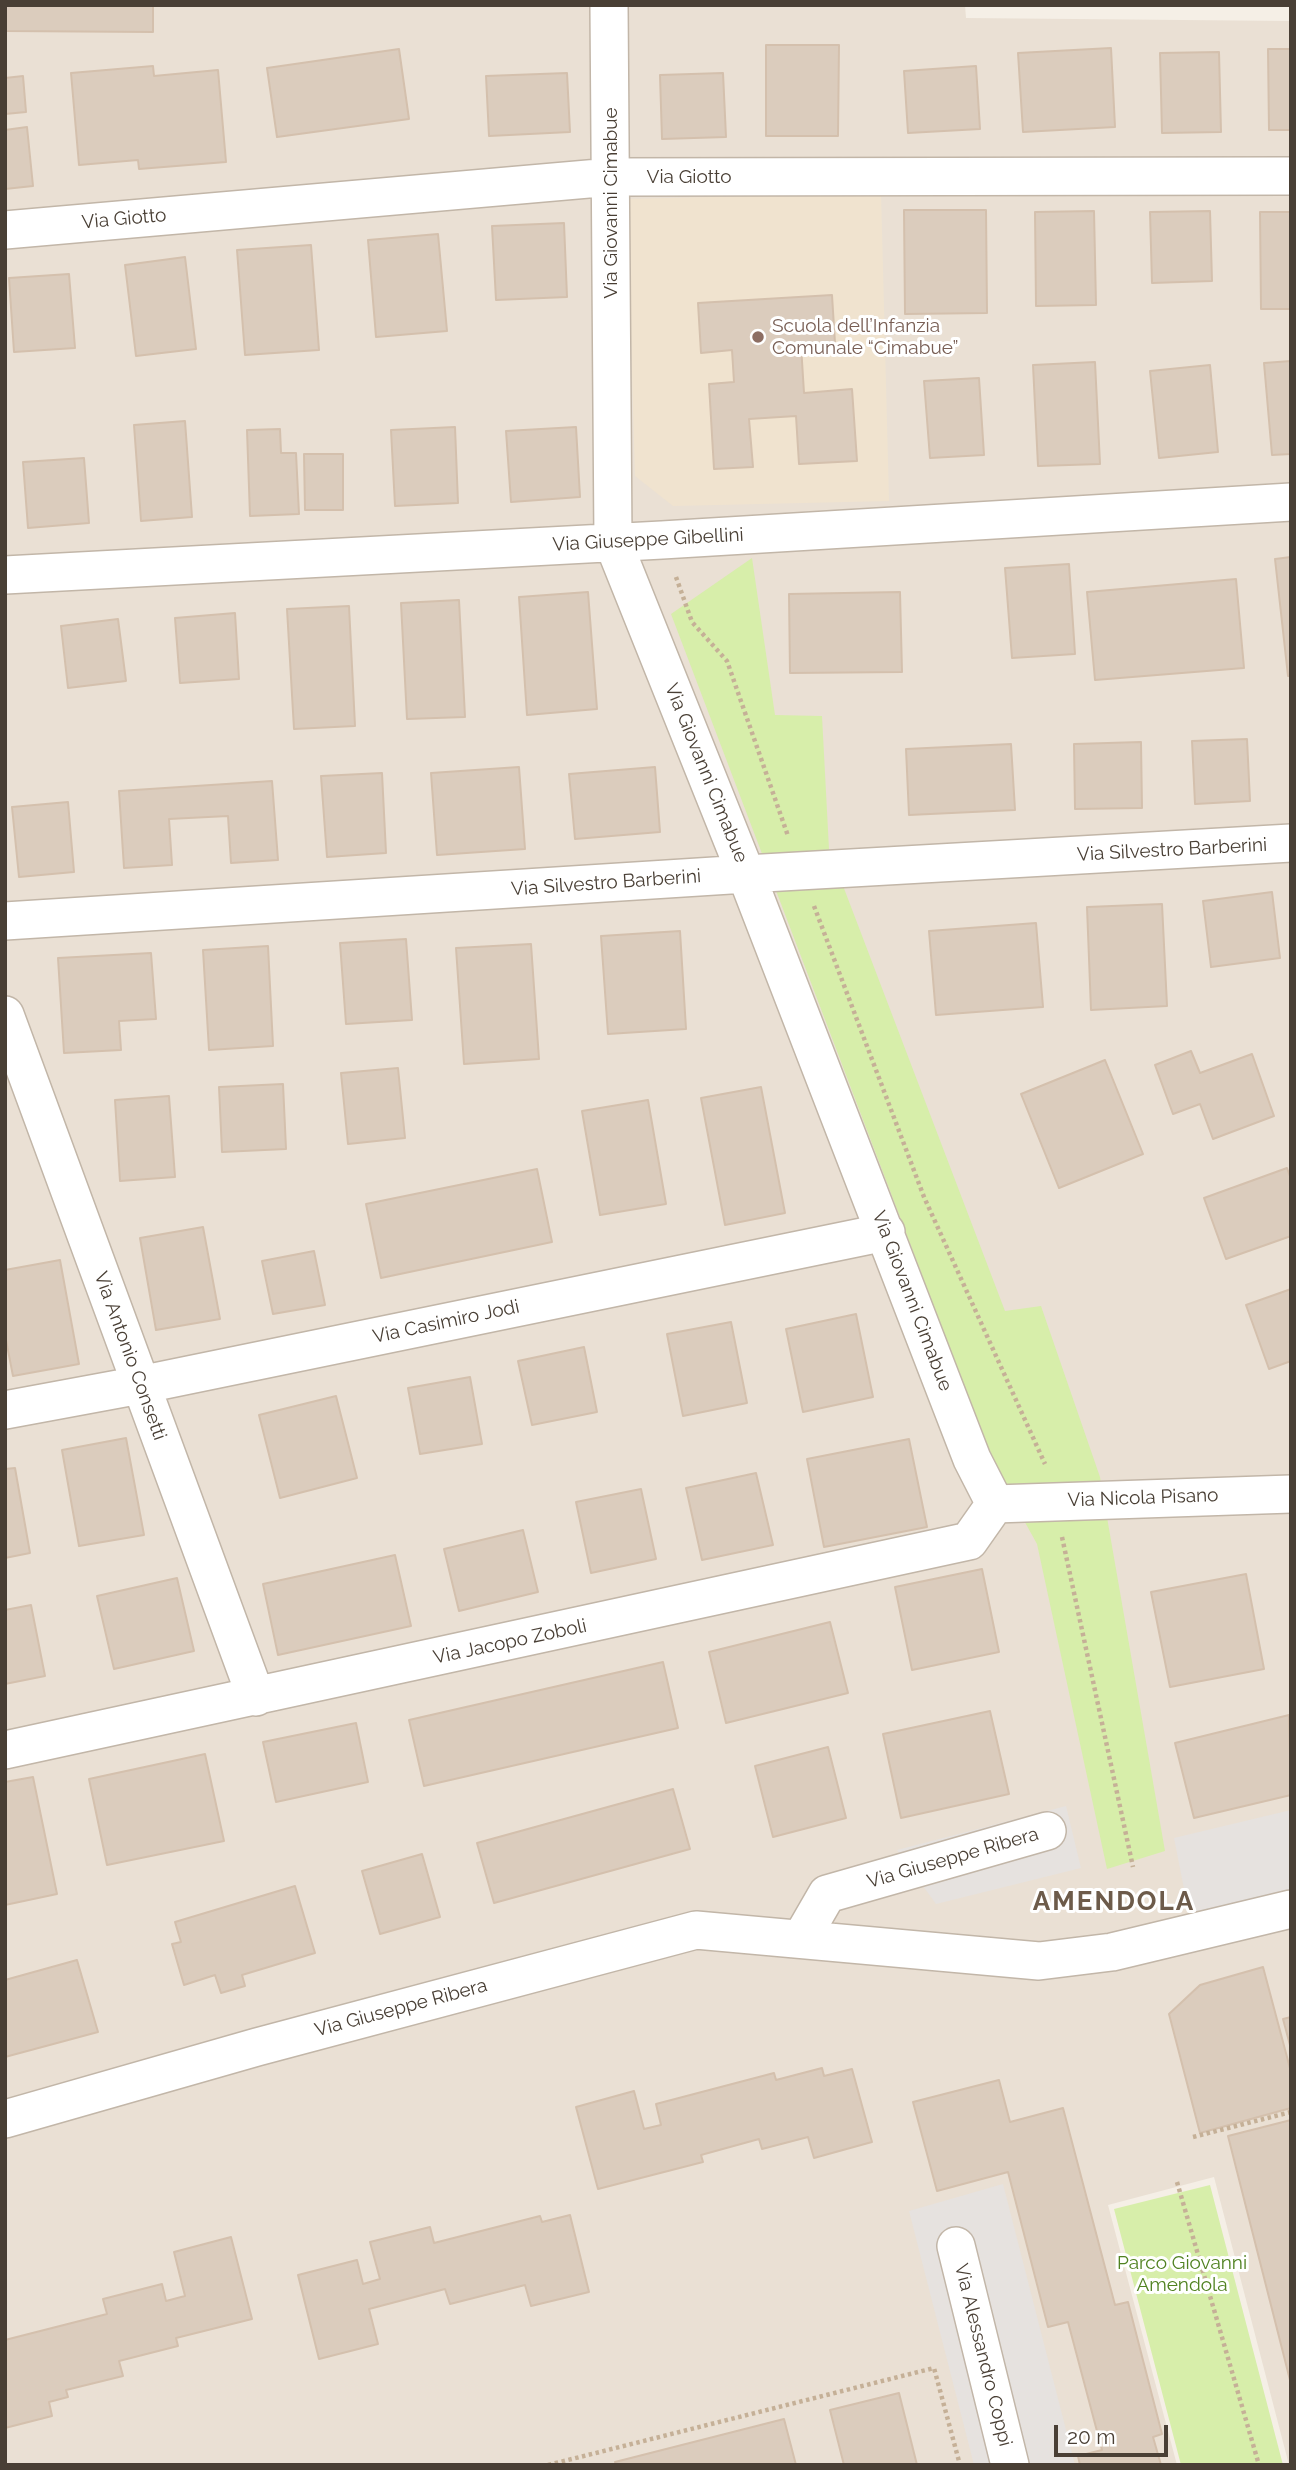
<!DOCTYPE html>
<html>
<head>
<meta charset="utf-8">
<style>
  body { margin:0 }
  #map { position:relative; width:1296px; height:2470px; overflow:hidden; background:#f5efe6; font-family:Raleway,sans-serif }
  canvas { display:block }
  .frame { position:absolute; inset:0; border:7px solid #493f35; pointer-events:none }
  .scale { position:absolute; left:1054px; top:2425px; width:114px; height:32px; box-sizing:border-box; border:4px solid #493f35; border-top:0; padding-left:9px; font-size:21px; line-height:24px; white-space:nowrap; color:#493f35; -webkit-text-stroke:5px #fff; paint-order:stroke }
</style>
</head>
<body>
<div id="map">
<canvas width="1296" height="2470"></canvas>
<div class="frame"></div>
<div class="scale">20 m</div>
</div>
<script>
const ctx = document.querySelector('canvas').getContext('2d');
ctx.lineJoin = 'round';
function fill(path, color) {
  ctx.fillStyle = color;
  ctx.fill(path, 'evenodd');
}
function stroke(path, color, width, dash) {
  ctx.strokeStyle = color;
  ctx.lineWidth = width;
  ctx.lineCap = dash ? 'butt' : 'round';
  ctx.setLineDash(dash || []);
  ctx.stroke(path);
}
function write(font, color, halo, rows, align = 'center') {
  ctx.font = font + ' Raleway,sans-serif';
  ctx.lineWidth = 6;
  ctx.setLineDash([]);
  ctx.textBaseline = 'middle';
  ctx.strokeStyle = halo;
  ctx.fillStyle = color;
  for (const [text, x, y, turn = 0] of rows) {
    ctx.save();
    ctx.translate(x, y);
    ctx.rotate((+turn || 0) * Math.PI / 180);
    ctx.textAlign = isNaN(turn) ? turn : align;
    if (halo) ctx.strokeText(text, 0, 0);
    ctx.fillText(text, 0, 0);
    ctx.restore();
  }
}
fill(new Path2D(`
  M5 5H965L966 18 1291 21V2465H1289L1214 2177 1108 2205 1177 2465H5Z`), '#eae0d4');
fill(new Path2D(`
  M881 193 889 501 673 506 635 476 627 199Z`), '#f0e3cf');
fill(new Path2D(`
  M752 558 775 715 822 716 829 849 1005 1311 1041 1306 1100 1477 1165 1851 1107 1869 1037 1544 996 1470 671 614Z
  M1210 2185 1283 2465H1181L1114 2209Z`), '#d7eeaa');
fill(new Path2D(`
  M1066 1806 1081 1868 936 1904 897 1850Z
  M1291 1810V1893L1190 1919 1174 1838Z
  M1003 2184 1075 2465H974L909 2211Z`), '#e6e2df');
const building = new Path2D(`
  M5 5H153V32L5 31Z
  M766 45H839L838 136H766Z
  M1111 48 1115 127 1023 132 1018 53Z
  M399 49 409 119 277 137 267 68Z
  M1268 49H1291V130H1269Z
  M1219 52 1221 132 1162 133 1160 53Z
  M153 66 154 76 218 70 226 162 139 169 138 160 79 165 71 73Z
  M976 66 980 129 908 133 904 71Z
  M567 73 570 132 489 136 486 76Z
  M723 73 726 137 662 139 660 75Z
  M23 76 26 112 5 114V78Z
  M27 127 33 186 5 189V130Z
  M904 210H986L987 313 905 314Z
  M1094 211 1096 305 1036 306 1035 212Z
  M1210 211 1212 281 1152 283 1150 212Z
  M1260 212H1291V309H1261Z
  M564 223 567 297 496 300 492 226Z
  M438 234 447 331 376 337 368 240Z
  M311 245 319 350 245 355 237 250Z
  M185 257 196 349 136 356 125 265Z
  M69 274 75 348 14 352 9 278Z
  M832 295 835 343 801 345 804 393 852 389 857 461 799 464 796 416 749 419 753 467 714 469 709 384 734 382 732 350 701 353 698 303Z
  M1291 361V454L1272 455 1264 363Z
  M1095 362 1100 464 1038 466 1033 365Z
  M1210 365 1218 452 1159 458 1150 371Z
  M979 378 984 455 930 458 924 381Z
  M185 421 192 517 141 521 134 425Z
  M455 427 458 503 395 506 391 430Z
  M576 427 580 497 511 502 506 431Z
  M280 429 281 453H296L299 514 250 516 247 430Z
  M304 454H343V510H305Z
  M84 458 89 523 28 528 23 462Z
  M1291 557V676H1288L1275 559Z
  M1069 564 1075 654 1012 658 1005 568Z
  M1236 579 1244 668 1095 680 1087 592Z
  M588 592 597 709 527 715 519 597Z
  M900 592 902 672 790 673 789 594Z
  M459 600 465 717 407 719 401 603Z
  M349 606 355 726 294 729 287 609Z
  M235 613 239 679 180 683 175 618Z
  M118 619 126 681 68 688 61 626Z
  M1247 739 1250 801 1195 804 1192 741Z
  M1141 742 1142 808 1075 809 1074 744Z
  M1011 744 1015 810 909 815 906 749Z
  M519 767 525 849 437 855 431 773Z
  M655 767 660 832 575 839 569 774Z
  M382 773 386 853 327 857 321 776Z
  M272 781 278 860 231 863 228 816 169 819 172 865 124 868 119 791Z
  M68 802 74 872 19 877 12 807Z
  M1272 892 1280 958 1211 967 1203 901Z
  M1162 904 1167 1006 1091 1010 1087 907Z
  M1036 923 1043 1007 936 1015 929 931Z
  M680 931 686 1029 608 1034 601 936Z
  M406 939 412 1020 346 1024 340 943Z
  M531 944 539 1059 464 1064 456 948Z
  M268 946 273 1046 209 1050 203 950Z
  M151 953 156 1019 119 1021 121 1050 64 1053 58 958Z
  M1191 1051 1200 1073 1252 1054 1274 1116 1213 1139 1200 1104 1173 1114 1155 1065Z
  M1105 1060 1143 1154 1059 1188 1021 1094Z
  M398 1068 405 1138 348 1144 341 1073Z
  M283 1084 286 1149 222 1152 219 1087Z
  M761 1087 785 1213 725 1225 701 1098Z
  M169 1096 175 1177 120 1181 115 1100Z
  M648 1100 666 1204 600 1215 582 1111Z
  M1287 1168 1291 1179V1236L1226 1259 1204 1198Z
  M537 1169 552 1242 381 1278 366 1204Z
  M203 1227 220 1319 156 1330 140 1238Z
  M314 1251 325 1305 273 1314 262 1261Z
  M60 1260 79 1364 13 1376 5 1335V1270Z
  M1291 1289V1361L1269 1369 1246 1305Z
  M856 1314 873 1397 803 1412 786 1329Z
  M731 1322 747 1403 683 1416 667 1334Z
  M584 1347 597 1412 532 1425 518 1361Z
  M470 1377 482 1444 420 1454 408 1388Z
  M336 1396 357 1478 280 1498 259 1415Z
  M126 1438 144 1535 79 1546 62 1450Z
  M909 1439 927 1527 824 1547 807 1459Z
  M15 1468 30 1553 5 1558V1469Z
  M756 1473 773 1545 702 1560 686 1488Z
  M641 1489 656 1559 591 1573 576 1502Z
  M523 1530 538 1592 459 1611 444 1549Z
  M395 1555 411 1626 278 1655 263 1584Z
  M982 1569 999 1652 912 1670 895 1587Z
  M1246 1574 1264 1669 1170 1687 1151 1592Z
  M177 1578 194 1651 114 1669 97 1596Z
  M31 1605 45 1676 5 1684V1610Z
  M830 1622 848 1693 726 1723 709 1652Z
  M663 1662 678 1728 424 1786 409 1720Z
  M990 1711 1009 1794 901 1818 883 1734Z
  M1289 1715 1291 1795 1194 1818 1175 1743Z
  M356 1723 368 1782 276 1802 263 1742Z
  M828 1747 846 1818 773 1837 755 1766Z
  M205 1754 224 1841 107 1865 89 1779Z
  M33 1777 57 1894 5 1905V1782Z
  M673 1789 690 1849 494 1903 477 1843Z
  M422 1854 440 1917 380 1934 362 1871Z
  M295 1886 315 1953 242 1975 245 1986 221 1993 215 1975 184 1985 172 1944 181 1942 175 1922Z
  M77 1960 98 2032 5 2057V1980Z
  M1263 1967 1291 2072V2108L1200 2133 1169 2014 1200 1985Z
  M1291 2017V2049L1283 2019Z
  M822 2068 824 2076 852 2069 872 2142 814 2158 808 2137 762 2149 759 2139 701 2155 703 2162 598 2189 576 2107 634 2091 644 2129 661 2125 656 2104 774 2073 776 2080Z
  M999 2080 1010 2122 1063 2108 1115 2305 1128 2302 1162 2434 1153 2437 1161 2465H1080L1078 2456 1102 2450 1068 2322 1048 2327 1008 2172 937 2191 913 2102Z
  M1291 2120V2384L1228 2136Z
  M570 2215 589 2292 531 2306 525 2285 450 2304 445 2289 369 2309 378 2344 319 2359 298 2275 357 2260 363 2284 380 2279 370 2242 430 2227 434 2243 540 2216 542 2222Z
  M231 2237 252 2319 176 2338 178 2346 119 2361 123 2376 66 2390 68 2397 49 2402 52 2416 5 2428V2340L107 2314 103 2299 162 2284 166 2301 185 2296 174 2252Z
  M899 2393 917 2465H844L830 2410Z
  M784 2419 796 2465H616L615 2462Z`);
fill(building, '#dbccbd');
stroke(building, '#d4c0ad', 2);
const street = new Path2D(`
  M609 5 613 542 746 874 972 1459 995 1504
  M5 230 611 177 1291 176
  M5 575 662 540 1291 502
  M5 921 746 874 1291 843
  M5 1015 256 1697
  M5 1410 140 1385 886 1232
  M995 1504 1291 1494
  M5 1750 969 1541 995 1504
  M801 1939 827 1894 1047 1831
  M5 2119 257 2047 696 1930 1039 1961 1112 1952 1291 1909
  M956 2246 1010 2465`);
stroke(street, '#c2b6a8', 40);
stroke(new Path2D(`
  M676 577 692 622 727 661 788 836
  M814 906 924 1197 1045 1464
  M1062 1537 1133 1867
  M1193 2137 1291 2112
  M1177 2182 1259 2465
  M548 2465 934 2368 960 2465`), '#c5b097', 4.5, [3.5, 3.5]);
stroke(street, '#fff', 37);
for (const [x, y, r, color] of [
  [758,337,7,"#8d6e63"]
]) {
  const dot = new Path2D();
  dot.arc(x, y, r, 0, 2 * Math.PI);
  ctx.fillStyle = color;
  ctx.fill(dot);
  stroke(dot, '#fff', 2.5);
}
write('19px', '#493f35', '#fff', [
  ["Via Giotto",689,177],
  ["Via Giovanni Cimabue",611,203,-90],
  ["Via Giotto",124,219,-5],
  ["Via Giuseppe Gibellini",648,540,-3],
  ["Via Giovanni Cimabue",706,773,68],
  ["Via Silvestro Barberini",1172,850,-3],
  ["Via Silvestro Barberini",606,883,-4],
  ["Via Giovanni Cimabue",912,1301,69],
  ["Via Casimiro Jodi",446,1322,-12],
  ["Via Antonio Consetti",130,1356,70],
  ["Via Nicola Pisano",1143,1498,-2],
  ["Via Jacopo Zoboli",510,1642,-12],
  ["Via Giuseppe Ribera",953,1858,-16],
  ["Via Giuseppe Ribera",401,2008,-15],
  ["Via Alessandro Coppi",983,2355,76]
]);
write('19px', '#785e54', '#fff', [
  ["Scuola dell’Infanzia",772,326],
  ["Comunale “Cimabue”",772,348]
], 'left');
write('19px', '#508221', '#fff', [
  ["Parco Giovanni",1182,2263],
  ["Amendola",1182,2285]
]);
ctx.letterSpacing = '2px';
write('bold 26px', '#6d5b4a', '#fff', [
  ["AMENDOLA",1114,1902]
]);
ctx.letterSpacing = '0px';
</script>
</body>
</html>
